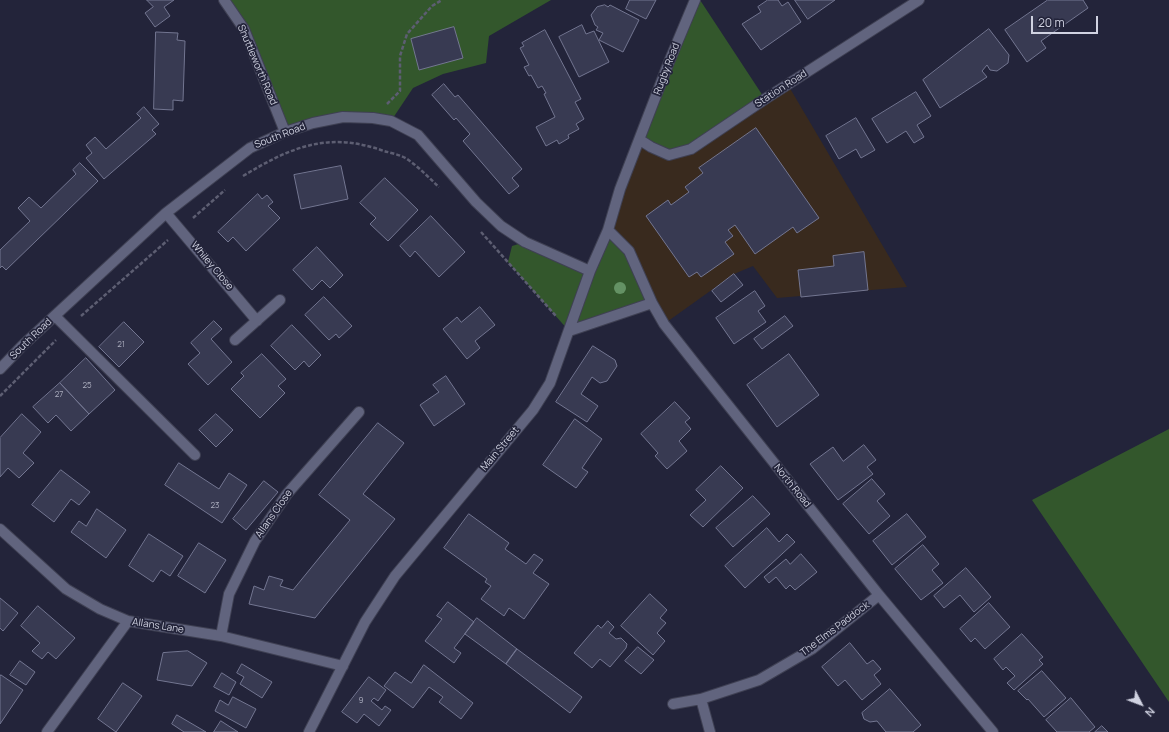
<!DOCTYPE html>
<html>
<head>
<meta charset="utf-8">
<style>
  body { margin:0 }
  #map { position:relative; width:1169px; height:732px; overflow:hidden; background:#23243a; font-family:Manrope,sans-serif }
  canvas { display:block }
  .north { position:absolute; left:1121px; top:684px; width:40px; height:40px; -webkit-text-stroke:3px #23243a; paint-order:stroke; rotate:132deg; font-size:11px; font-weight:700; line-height:16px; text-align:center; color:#d0d2e1 }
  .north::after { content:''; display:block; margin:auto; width:14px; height:18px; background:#d0d2e1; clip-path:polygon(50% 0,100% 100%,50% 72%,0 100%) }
  .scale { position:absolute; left:1031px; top:16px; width:67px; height:18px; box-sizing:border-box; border:2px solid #d0d2e1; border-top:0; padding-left:5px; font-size:12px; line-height:14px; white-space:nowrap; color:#d0d2e1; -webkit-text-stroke:3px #23243a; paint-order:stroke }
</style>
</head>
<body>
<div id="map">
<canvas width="1169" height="732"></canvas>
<div class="north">N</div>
<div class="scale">20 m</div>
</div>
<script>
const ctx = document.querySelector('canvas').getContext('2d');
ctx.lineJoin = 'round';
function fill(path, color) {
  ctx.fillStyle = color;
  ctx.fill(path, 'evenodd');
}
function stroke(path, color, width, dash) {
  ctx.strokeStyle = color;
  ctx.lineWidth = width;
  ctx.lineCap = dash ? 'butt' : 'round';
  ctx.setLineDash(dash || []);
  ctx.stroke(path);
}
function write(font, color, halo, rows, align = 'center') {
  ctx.font = font + ' Manrope,sans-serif';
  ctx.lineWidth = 3.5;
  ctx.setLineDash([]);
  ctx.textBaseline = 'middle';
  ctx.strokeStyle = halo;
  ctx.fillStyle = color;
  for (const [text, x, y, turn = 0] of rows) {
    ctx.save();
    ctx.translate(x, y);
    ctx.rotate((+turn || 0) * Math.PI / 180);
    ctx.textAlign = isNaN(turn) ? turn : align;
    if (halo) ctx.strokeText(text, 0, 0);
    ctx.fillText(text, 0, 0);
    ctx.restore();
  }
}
fill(new Path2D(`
  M788 85 907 287 777 298 753 266 734 274 664 324 608 230 640 140 651 147Z`), '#392a1e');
fill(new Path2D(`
  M224 0H551L489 36 486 63 443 74 413 88 391 121 343 117 285 132 244 29Z
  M695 0H700L765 99 691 149 669 155 640 140Z
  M608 230 629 251 652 303 569 331 508 262 512 246 525 242 589 270Z
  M1169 429V702L1032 500Z`), '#33572c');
const building = new Path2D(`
  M147 0H174L164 7 170 16 155 27 145 13 153 7Z
  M630 0H656L646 19 626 9Z
  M768 0H778L782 6 788 2 801 22 761 50 742 24 761 12 758 7Z
  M795 0H835L808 19Z
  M1048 0H1083L1088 8 1041 41 1046 48 1027 62 1005 30Z
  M605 5 608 7 610 5 639 20 623 52 599 40 603 33 596 30 598 27 595 25 591 15 597 7Z
  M582 25 586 34 594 31 609 62 579 77 559 37Z
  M454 27 463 58 419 70 411 39Z
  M989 29 1009 55 1008 63 997 71 990 70 987 65 982 71 987 77 940 108 923 80Z
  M545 30 581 99 575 102 584 119 576 124 579 129 568 135 569 138 559 144 557 140 546 146 536 127 555 117 544 94 546 93 542 86 538 88 531 75 529 76 524 67 529 65 520 48 524 46 522 43Z
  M156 32 178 33 177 40 185 41 183 101 173 100V110L154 109Z
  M444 84 455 97 458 95 522 169 512 178 519 186 509 194 463 141 470 134 456 118 454 120 432 95Z
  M916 92 931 116 917 125 924 137 914 143 906 131 887 143 872 119Z
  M144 107 159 124 152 130 156 134 104 179 86 158 92 153 86 145 95 137 106 149 141 118 137 114Z
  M856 118 875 150 861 158 856 149 839 159 826 136Z
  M756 128 819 218 797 233 793 227 755 254 735 225 728 230 733 236 725 242 734 254 701 277 697 272 689 277 646 216 668 200 671 205 689 192 685 187 703 173 699 168Z
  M80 163 98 181 6 270 2 266 0 268V250L30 221 18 208 29 197 41 208 76 174 73 170Z
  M341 166 348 199 301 209 294 175Z
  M385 178 418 210 388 241 370 224 376 218 360 203Z
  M258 194 262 199 267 195 273 202 268 206 280 218 246 251 233 237 228 242 218 232Z
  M431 216 465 252 439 277 415 251 410 257 400 246Z
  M317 247 343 275 330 288 322 280 312 290 293 270Z
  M864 252 868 290 801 297 798 270 834 266 833 256Z
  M734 274 743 285 721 302 712 291Z
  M755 291 765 306 758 311 766 322 734 344 716 318Z
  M324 297 352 326 339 338 336 334 329 340 305 315Z
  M480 307 495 325 475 341 480 348 467 359 443 329 457 317 461 322Z
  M785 316 793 326 762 349 754 339Z
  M214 321 222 329 211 339 232 362 208 385 188 364 200 353 191 343Z
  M124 322 144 342 119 367 99 347Z
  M292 325 321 355 309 367 304 361 295 370 271 346Z
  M593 346 615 360 617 366 607 381 600 383 592 377 581 394 598 406 587 422 556 402Z
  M262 354 286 379 278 386 285 393 260 418 231 389 244 376 241 373Z
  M789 354 819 395 777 427 747 385Z
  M86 358 115 390 89 414 60 383Z
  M446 376 465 404 434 426 420 405 439 392 433 385Z
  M60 383 89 414 71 431 56 415 48 423 33 407Z
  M675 402 690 418 685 422 691 429 679 441 687 451 667 469 655 456 658 453 641 434Z
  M22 414 41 432 23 453 34 463 19 478 8 468 0 477V438Z
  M216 414 233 430 216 447 199 430Z
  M575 419 602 439 582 468 588 472 576 488 543 465Z
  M378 423 404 443 363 494 395 519 315 618 249 604 254 586 264 590 269 576 283 580 280 586 293 590 350 520 319 495Z
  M864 445 876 460 867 467 873 474 838 500 810 464 833 447 843 461Z
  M179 463 219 489 229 473 247 485 222 523 165 485Z
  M721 466 743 488 703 527 690 515 706 500 696 490Z
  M61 470 90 492 79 505 71 499 54 522 32 505Z
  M872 479 885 494 877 501 890 516 869 534 843 504Z
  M264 481 278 492 246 530 233 519Z
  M753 496 770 514 733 547 716 528Z
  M97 509 126 530 106 558 71 532 79 521 86 526Z
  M469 514 509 543 505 549 526 564 534 554 543 560 533 573 549 584 524 619 509 608 504 616 481 599 491 586 485 582 487 579 444 548Z
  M907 514 926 537 892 565 873 541Z
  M767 528 779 542 787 534 795 542 745 588 725 566Z
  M149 534 183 556 170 576 161 570 153 582 129 566Z
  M199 543 226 560 205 593 178 576Z
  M923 545 939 564 932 570 943 583 921 600 895 569Z
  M801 554 817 572 795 590 790 585 786 589 776 577 769 583 764 577 786 559 790 564Z
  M966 568 991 597 974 612 960 595 944 608 934 596Z
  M650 594 667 610 660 618 666 623 657 633 665 641 653 655 621 626Z
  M0 598 18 613 3 631 0 628Z
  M448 602 474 622 454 648 461 653 454 663 425 641 442 619 437 616Z
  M989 603 1010 627 985 649 975 638 971 642 960 629Z
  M38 606 75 638 56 659 48 652 42 659 32 651 40 643 21 626Z
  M477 618 517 649 506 664 465 634Z
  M608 621 614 627 609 633 616 639 621 638 627 644 626 648 610 667 600 659 592 668 574 653 598 625 601 628Z
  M1022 634 1043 657 1039 660 1043 664 1014 690 1007 683 1015 676 1006 667 1003 670 994 659Z
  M850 643 867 664 873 660 881 669 874 675 881 684 862 700 845 680 838 686 822 667Z
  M638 647 654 660 641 674 625 661Z
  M517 649 582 697 570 713 506 664Z
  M188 651 207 663 192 686 157 680 163 653Z
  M20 661 35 672 26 685 10 675Z
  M242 664 272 682 262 698 240 684 244 677 237 673Z
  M424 665 473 703 461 719 439 702 443 697 429 687 413 708 384 686 395 672 411 683Z
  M1042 671 1066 698 1044 717 1028 699 1027 700 1018 691Z
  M222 673 236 682 229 695 214 687Z
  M1 675 23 690 0 724V677Z
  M369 677 386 690 378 701 374 698 371 701 382 710 385 706 391 710 379 726 364 714 357 723 342 712Z
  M123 683 142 696 116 732 98 719Z
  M890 689 921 725 913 732H886L877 721 870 722 864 719 862 713Z
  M233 697 256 709 246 728 215 711 220 700 228 705Z
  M1071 698 1095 727 1089 732H1057L1046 720Z
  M177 715 206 732H184L172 724Z
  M221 721 238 732H214Z
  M1102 726 1108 732H1095Z`);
fill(building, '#383a52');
stroke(building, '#737691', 1);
const minor = new Path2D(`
  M224 0 244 29 285 132
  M640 140 651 147 669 155 691 149 765 99 919 0
  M166 213 257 321
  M608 230 629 251 652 303
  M55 316 195 455
  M569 331 652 303 664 324 697 366 879 595 993 732
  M235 340 280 300
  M0 369 22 346 166 213 250 148 285 132 313 123 343 117 373 118 391 121 418 135 476 202 501 226 525 242 590 271
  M0 529 66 589 100 609 128 621 221 636 343 666
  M221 636 229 594 255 541 287 494 359 412
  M701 699 710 732
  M673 704 701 699 759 680 812 649 879 595
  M47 732 128 621
  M309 732 365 622 395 576 533 410 550 383 590 271 608 230 620 189 669 62 695 0`);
stroke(minor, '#3f4053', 12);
stroke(new Path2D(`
  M387 104 400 91V56L407 34 432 6 442 0
  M243 176C291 147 328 131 384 151 391 153 401 155 407 159 419 167 429 178 439 187
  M193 218 225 190
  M481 232 556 316
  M81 316 168 240
  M0 396 56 340`), '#5d5e72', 2.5, [4, 2]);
stroke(minor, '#61647e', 10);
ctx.fillStyle = '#649164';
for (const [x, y] of [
  [620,288]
]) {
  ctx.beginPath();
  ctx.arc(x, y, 6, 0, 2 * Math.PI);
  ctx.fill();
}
write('8px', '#aaacbd', null, [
  ["21",121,345],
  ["25",87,386],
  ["27",59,395],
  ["23",215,506],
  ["9",361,701]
]);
write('10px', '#d0d2e1', '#23243a', [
  ["Shuttleworth Road",257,65,67],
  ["Rugby Road",667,69,-69],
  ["Station Road",781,89,-33],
  ["South Road",280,136,-21],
  ["Whiley Close",212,266,50],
  ["South Road",31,339,-44],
  ["Main Street",500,449,-50],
  ["North Road",792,486,51],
  ["Allans Close",274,514,-55],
  ["Allans Lane",158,626,9],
  ["The Elms Paddock",835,629,-37]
]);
</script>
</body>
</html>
